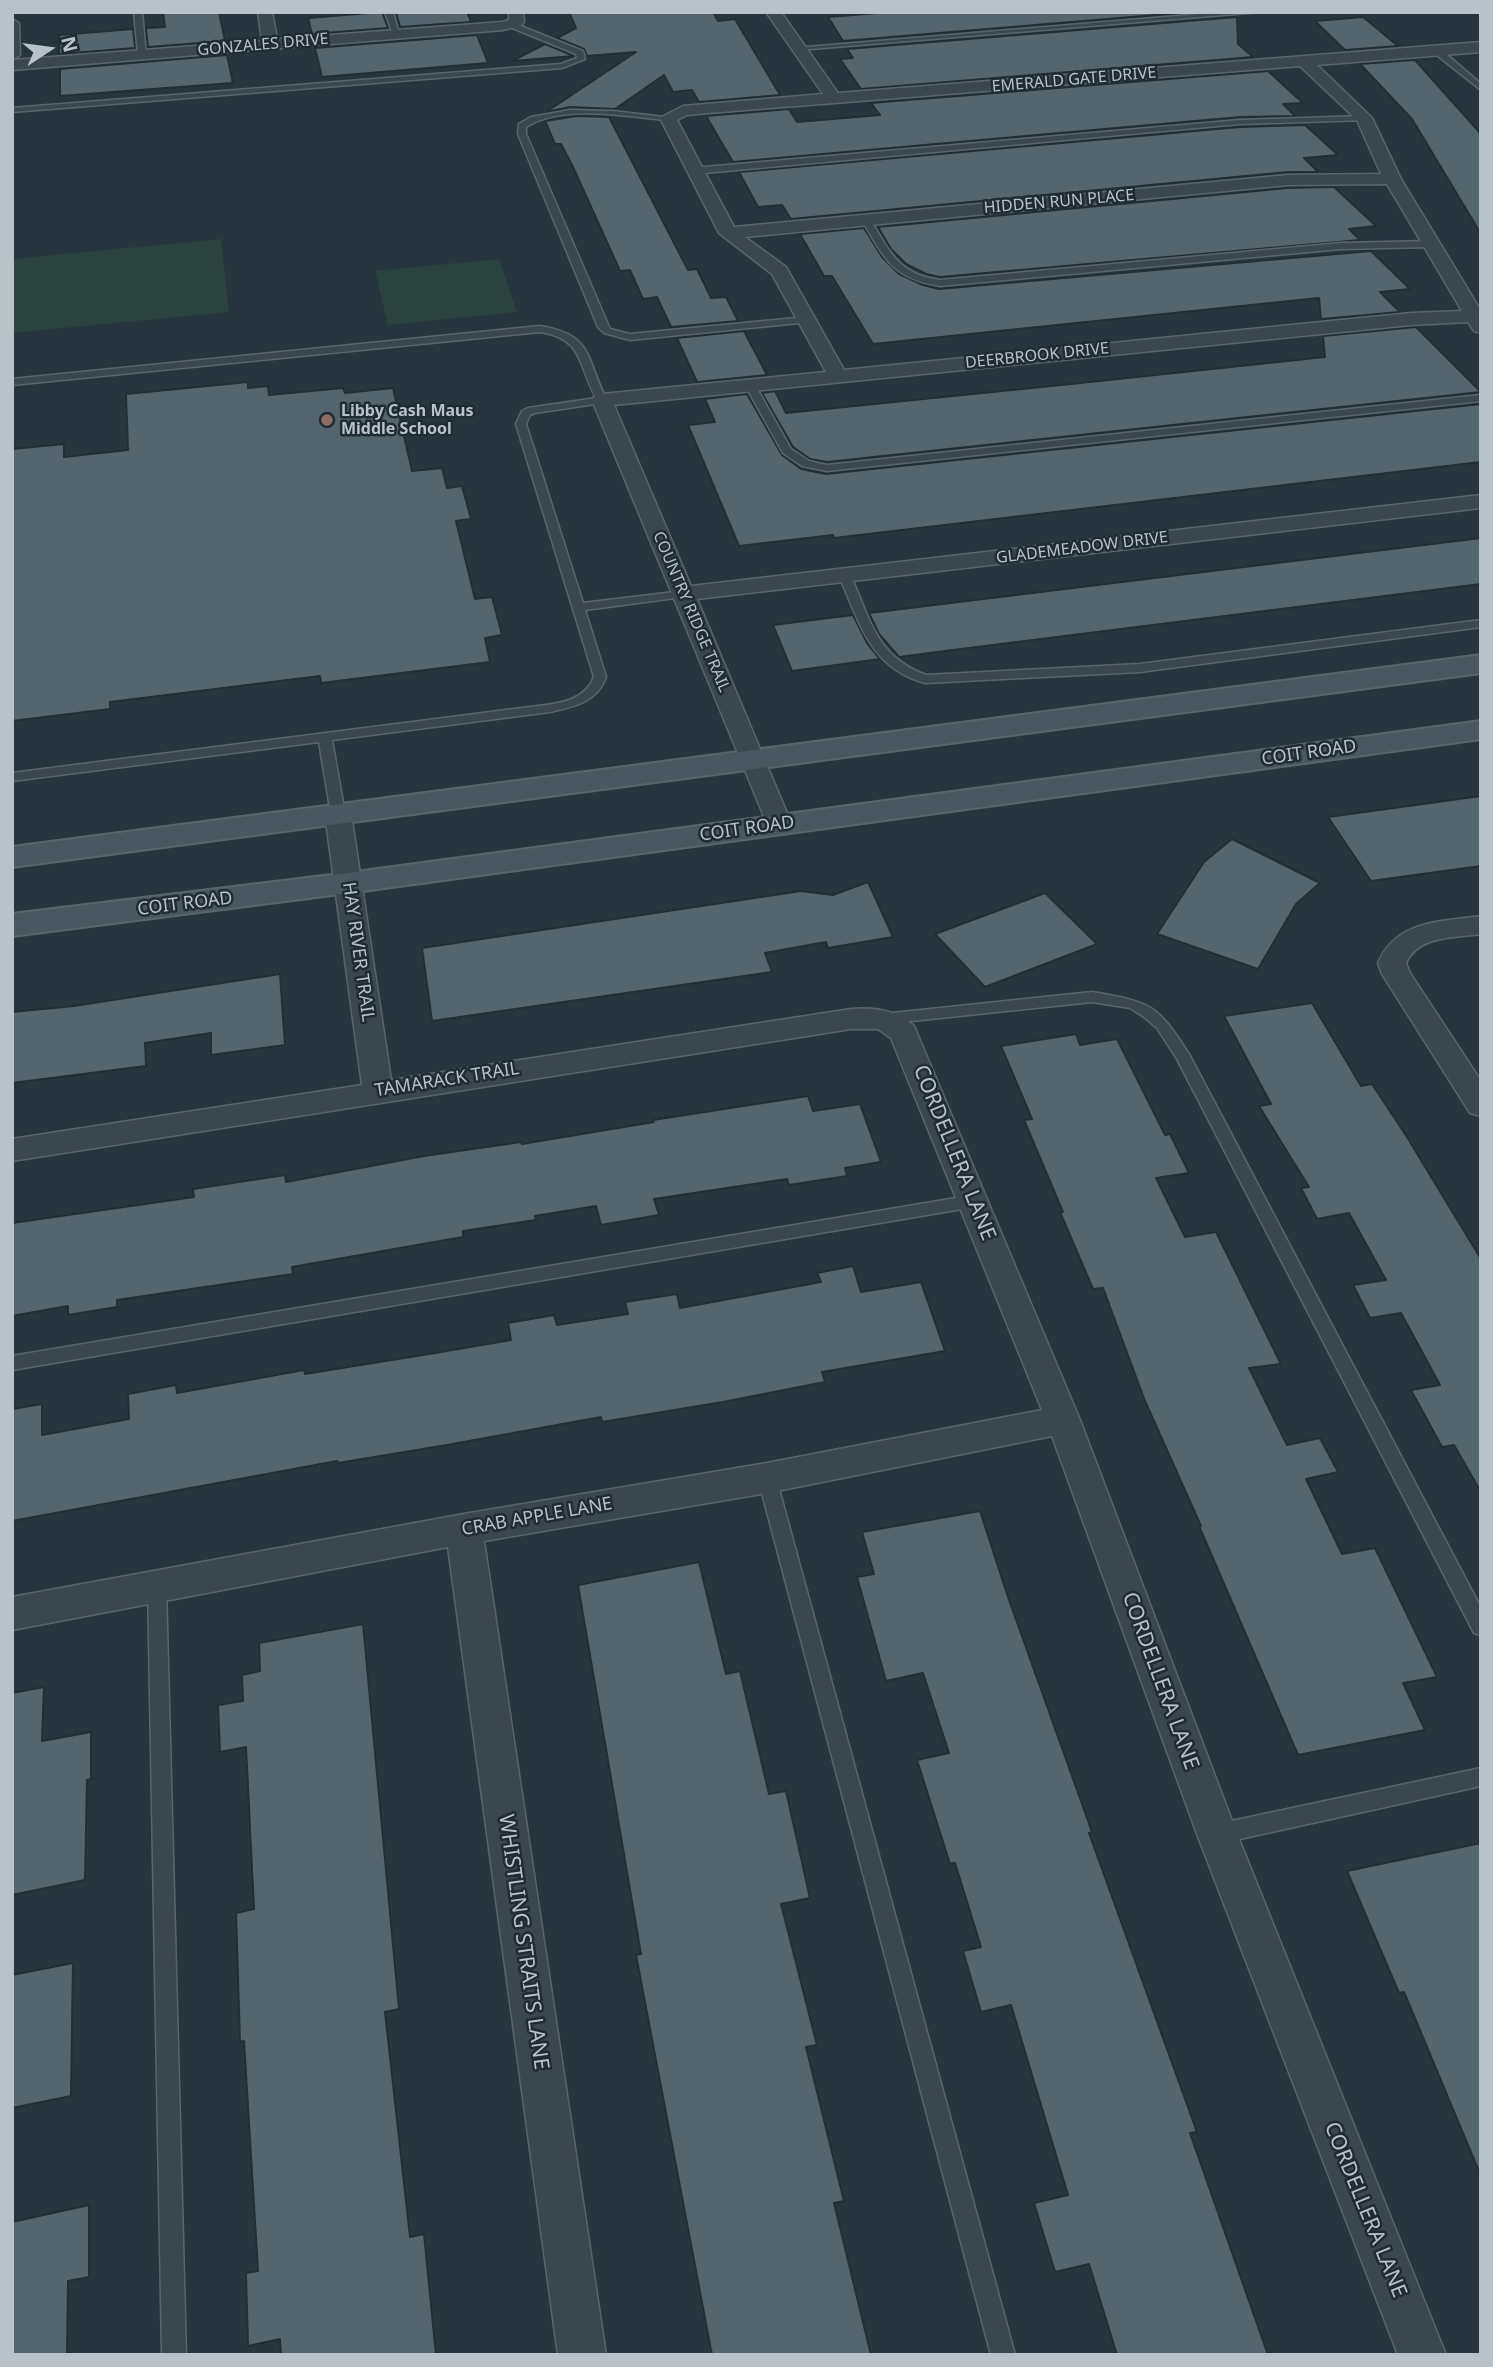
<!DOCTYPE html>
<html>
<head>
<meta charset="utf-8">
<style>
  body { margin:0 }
  #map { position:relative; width:1493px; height:2367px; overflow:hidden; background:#27363e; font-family:"Noto Sans",sans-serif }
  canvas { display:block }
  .frame { position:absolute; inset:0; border:14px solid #b7c2c9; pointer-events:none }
  .north { position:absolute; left:14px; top:14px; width:70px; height:70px; -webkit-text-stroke:5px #202c33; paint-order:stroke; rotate:77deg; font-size:19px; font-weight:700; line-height:28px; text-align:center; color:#b7c2c9 }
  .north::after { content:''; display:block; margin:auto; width:24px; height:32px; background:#b7c2c9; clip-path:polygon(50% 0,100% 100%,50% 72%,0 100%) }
</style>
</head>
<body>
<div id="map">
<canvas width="1493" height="2367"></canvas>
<div class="frame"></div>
<div class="north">N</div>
</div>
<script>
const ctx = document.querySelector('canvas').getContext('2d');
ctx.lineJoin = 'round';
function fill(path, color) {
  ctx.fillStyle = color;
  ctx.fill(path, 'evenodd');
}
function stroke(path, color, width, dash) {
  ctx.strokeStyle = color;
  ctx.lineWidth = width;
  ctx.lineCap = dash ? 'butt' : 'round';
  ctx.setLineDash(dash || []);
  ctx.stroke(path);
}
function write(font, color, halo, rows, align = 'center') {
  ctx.font = font + ' "Noto Sans",sans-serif';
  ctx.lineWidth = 5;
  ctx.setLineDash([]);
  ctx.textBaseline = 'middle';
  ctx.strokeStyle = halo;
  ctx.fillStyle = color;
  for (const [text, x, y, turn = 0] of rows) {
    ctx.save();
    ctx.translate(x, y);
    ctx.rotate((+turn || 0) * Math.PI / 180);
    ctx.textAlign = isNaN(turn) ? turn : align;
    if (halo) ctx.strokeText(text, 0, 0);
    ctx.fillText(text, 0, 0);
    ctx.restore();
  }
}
fill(new Path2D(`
  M221 239 229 312 12 333V259Z
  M499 259 517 312 388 325 375 271Z`), '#2c433f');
const building = new Path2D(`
  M163 12H219L225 41 148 47 146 28 165 27Z
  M382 12 388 28 312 34 308 18Z
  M396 12H467L471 22 400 27Z
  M569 12H713L718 21 735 19 780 95 699 102 692 90 673 92 664 75 615 109 570 107 546 112 636 52 587 56 584 49 557 38 576 28Z
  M890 12H1191L843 41 828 17Z
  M1237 17 1238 44 1253 57 861 89 840 59 853 58 847 49Z
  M1363 17 1398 46 1345 50 1315 21Z
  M133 29 135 48 59 54V35Z
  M477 35 488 63 322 77 315 48Z
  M545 44 574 56 512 61Z
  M227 55 233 83 60 96V69Z
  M1415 60 1481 134V234L1412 119 1360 64Z
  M1268 71 1303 103 1283 104 1295 116 1240 117 733 162 706 116 789 109 797 122 880 115 871 103Z
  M577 116 609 117 688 270 697 269 711 298 726 297 738 321 671 327 657 297 643 299 630 270 620 271 573 167 561 144H555L545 121Z
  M1305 125 1338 155 1304 158 1318 172H1288L791 219 782 205 758 207 739 172 1240 127Z
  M1334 187 1376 226 1349 229 1360 240 940 277 926 274 906 264 891 249 878 227 1288 188Z
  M864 228 882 257 899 274 923 285 939 289 1371 251 1410 289 1380 292 1400 312 1321 319 1319 298 873 344 832 276H824L800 234Z
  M1416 327 1481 392 827 462 810 459 793 447 762 393 775 391 786 413 1071 384 1325 357 1323 336Z
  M744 331 767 375 697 382 677 338Z
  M248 382V388L268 386 269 395 343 388 345 393 393 388 412 471 442 468 447 488 462 486 471 519 456 521 475 599 492 597 502 635 485 638 490 662 321 683 320 676 110 702V709L12 721V449L64 444V457L128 450 126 394Z
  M747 394 782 455 801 469 826 474 1481 404V462L834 538 833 535 739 546 688 425 715 422 705 399Z
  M1481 538V584L953 650 899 657 879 634 869 613Z
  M853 615 867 643 880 659 792 671 773 625Z
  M1481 796V866L1371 881 1328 817Z
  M1232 839 1320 883 1296 904 1258 969 1157 934 1204 862Z
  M868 882 893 937 828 948 826 942 765 953 772 972 432 1021 422 948 801 891 833 895Z
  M1045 893 1097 944 985 987 935 934Z
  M280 974 285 1045 211 1055V1033L145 1043 146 1066 12 1083V1012L74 1006Z
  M1312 1003 1361 1086 1372 1084 1407 1137 1481 1259V1492L1454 1445 1442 1447 1411 1390 1440 1385 1401 1313 1370 1318 1353 1285 1386 1280 1349 1213 1317 1219 1301 1188 1309 1187 1259 1106 1271 1104 1224 1016Z
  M1076 1034 1080 1045 1117 1039 1165 1135 1170 1134 1189 1173 1156 1178 1185 1237 1216 1232 1281 1364 1249 1368 1287 1445 1320 1438 1338 1472 1306 1479 1342 1554 1375 1548 1437 1677 1403 1683 1425 1730 1298 1755 1199 1526H1201L1145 1401 1103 1288 1093 1289 1060 1212H1063L1024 1120 1032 1119 1001 1046Z
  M808 1096 813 1111 860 1104 881 1162 845 1168 847 1176 789 1185 787 1179 654 1199 659 1215 601 1225 596 1206 535 1216 536 1220 463 1231V1237L292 1267 293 1274 117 1300V1307L68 1315V1306L12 1316V1223L194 1197 193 1189 285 1175 286 1182 424 1156 521 1142 522 1144 654 1122 653 1120Z
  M853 1266 861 1292 921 1282 945 1351 822 1372 825 1382 723 1402 602 1422 601 1417 447 1445 338 1463 337 1461 12 1521V1409L42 1404V1435L129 1419 128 1394 176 1385 177 1393 304 1370 305 1374 435 1353 511 1340 508 1323 554 1315 557 1325 628 1314 625 1302 677 1294 680 1308 821 1282 817 1273Z
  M980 1511 1008 1597 1092 1832 1089 1833 1197 2132 1190 2133 1268 2355H1117L1089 2264 1055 2272 1034 2203 1068 2195 1011 2005 981 2012 963 1951 981 1947 955 1863 950 1864 917 1760 949 1753 923 1673 886 1681 857 1577 874 1574 862 1532Z
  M699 1562 726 1674 740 1671 769 1794 786 1791 810 1898 781 1904 817 2045 806 2047 844 2201 834 2203 871 2355H712L636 1955 641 1954 578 1585Z
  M363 1624 399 2009 385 2012 410 2237 424 2234 436 2355H281L280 2339 248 2346 246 2273 258 2271 244 2041 240 2042 236 1913 254 1909 246 1747 220 1752 218 1705 243 1701 242 1675 260 1671 259 1643Z
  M44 1687 42 1741 91 1732V1779L87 1780 85 1880 12 1895V1693Z
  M1481 1843V2174H1480L1404 1992 1399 1993 1347 1871Z
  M73 1963 71 2096 12 2108V1975Z
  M89 2205V2277L68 2281 67 2355H12V2222Z`);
fill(building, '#55656e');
stroke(building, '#222e35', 2);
const service = new Path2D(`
  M134 12H142L146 55 142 57 138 55Z
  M385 12H393L400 37 393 35Z
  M1225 12H1260L799 50 795 48Z
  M513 23 583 51 585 59 562 68 12 112V108L561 64 577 58 576 54 510 27Z
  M1433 48H1439L1481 84V90L1433 52Z
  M570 110 613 111 672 118 668 120C625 117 565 103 526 127V134L610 329 630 334 806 317 809 318V322L630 340 604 333 598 327 518 134 519 124 531 117Z
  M1364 116 1367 120 1240 124 693 174 689 171 693 168 1240 120Z
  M863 218H869C890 251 897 274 940 280L1341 243 1430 241 1435 244 1430 247 1341 249 940 286C893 279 884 258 862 220Z
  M540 326C595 335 585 359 607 400L602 403 535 413 530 415 526 424 583 603 683 591 689 594 683 597 585 610 606 677C597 702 574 707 550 712L332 740 345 814 338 818 331 814 319 742 12 781V773L530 707C554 704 584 703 594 677L516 424 522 411 528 408 596 398C578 365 584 339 540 332L12 385V379Z
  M746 383 755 385 791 449 809 461 827 465 1481 395V401L827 471 802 466 783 453 745 385Z
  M845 573 851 576C870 620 877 657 926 675L1140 664 1481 620V627L1140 672 925 683C870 668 860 623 839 576Z
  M1092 992C1151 1002 1157 1004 1189 1054L1481 1608V1635L1474 1633 1177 1059 1157 1028 1144 1017 1130 1008 1092 1002 883 1024 876 1019 883 1014Z
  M974 1195 982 1201 974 1207 12 1370V1356Z
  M767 1471 773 1473 776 1478 1015 2355H991L758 1478 761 1473Z
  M157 1578 164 1580 166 1586 186 2355H162L148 1586 150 1580Z
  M1481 1768V1786L1217 1844 1210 1841 1207 1834 1210 1827 1217 1824Z`);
const minor = new Path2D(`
  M258 12H272L277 39 502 22 509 20V12H523L524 22 522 25 503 30 12 70V60L262 41Z
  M766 12H781L838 93 1481 42V52L1317 65 1372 118 1401 179 1481 311V333L1474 331 1468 322 1411 325 614 405 691 586 1481 495V508L697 599 792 825 788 831 779 833 770 831 592 400 595 396 602 394 826 372 772 274 719 233 660 118 683 106 823 94ZM1300 66 1357 120 1381 174 1288 175 734 227 677 120 687 115 708 113ZM1387 184 1462 311 1411 313 844 370 786 267 745 237 1288 185Z
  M12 19 19 23 20 55 12 60Z
  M338 806 347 808 351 814 391 1080 851 1009C874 1007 897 1010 914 1026L1080 1420 1237 1834 1446 2355H1398L1197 1834 1052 1436 767 1493 484 1541 606 2355H558L448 1547 12 1630V1597L464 1514 767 1463 1042 1410 891 1038 878 1029H851L12 1161V1139L362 1085 325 814 329 808Z
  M1481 916V934C1455 938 1418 935 1406 963L1410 973 1481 1081V1116L1470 1113 1382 974 1378 963C1397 920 1440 922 1481 916Z`);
const secondary = new Path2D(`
  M1481 655V673L12 867V847Z
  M1481 721V739L348 893 12 936V914L348 873Z`);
stroke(service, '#59656c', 3);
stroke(minor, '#59656c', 3);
stroke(secondary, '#59656c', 4);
fill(service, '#3b474e');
fill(minor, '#3b474e');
fill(secondary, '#495761');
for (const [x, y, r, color] of [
  [327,420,7,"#8d6e63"]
]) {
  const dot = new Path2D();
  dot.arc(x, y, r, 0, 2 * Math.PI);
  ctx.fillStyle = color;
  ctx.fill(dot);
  stroke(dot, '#202c33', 2.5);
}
write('16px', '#b7c2c9', '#202c33', [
  ["GONZALES DRIVE",263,45,-5],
  ["EMERALD GATE DRIVE",1074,80,-5],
  ["HIDDEN RUN PLACE",1059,202,-5],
  ["DEERBROOK DRIVE",1037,356,-6],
  ["GLADEMEADOW DRIVE",1082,548,-7],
  ["COUNTRY RIDGE TRAIL",691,612,67]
]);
write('bold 16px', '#b7c2c9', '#202c33', [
  ["Libby Cash Maus",341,411],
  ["Middle School",341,429]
], 'left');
write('18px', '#b7c2c9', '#202c33', [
  ["COIT ROAD",1309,753,-8],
  ["COIT ROAD",747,829,-8],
  ["COIT ROAD",185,904,-7],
  ["HAY RIVER TRAIL",358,952,82],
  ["TAMARACK TRAIL",447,1080,-9],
  ["CRAB APPLE LANE",537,1517,-10]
]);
write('21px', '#b7c2c9', '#202c33', [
  ["CORDELLERA LANE",954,1153,68],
  ["CORDELLERA LANE",1160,1681,70],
  ["WHISTLING STRAITS LANE",523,1942,82],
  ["CORDELLERA LANE",1365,2210,68]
]);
</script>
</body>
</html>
